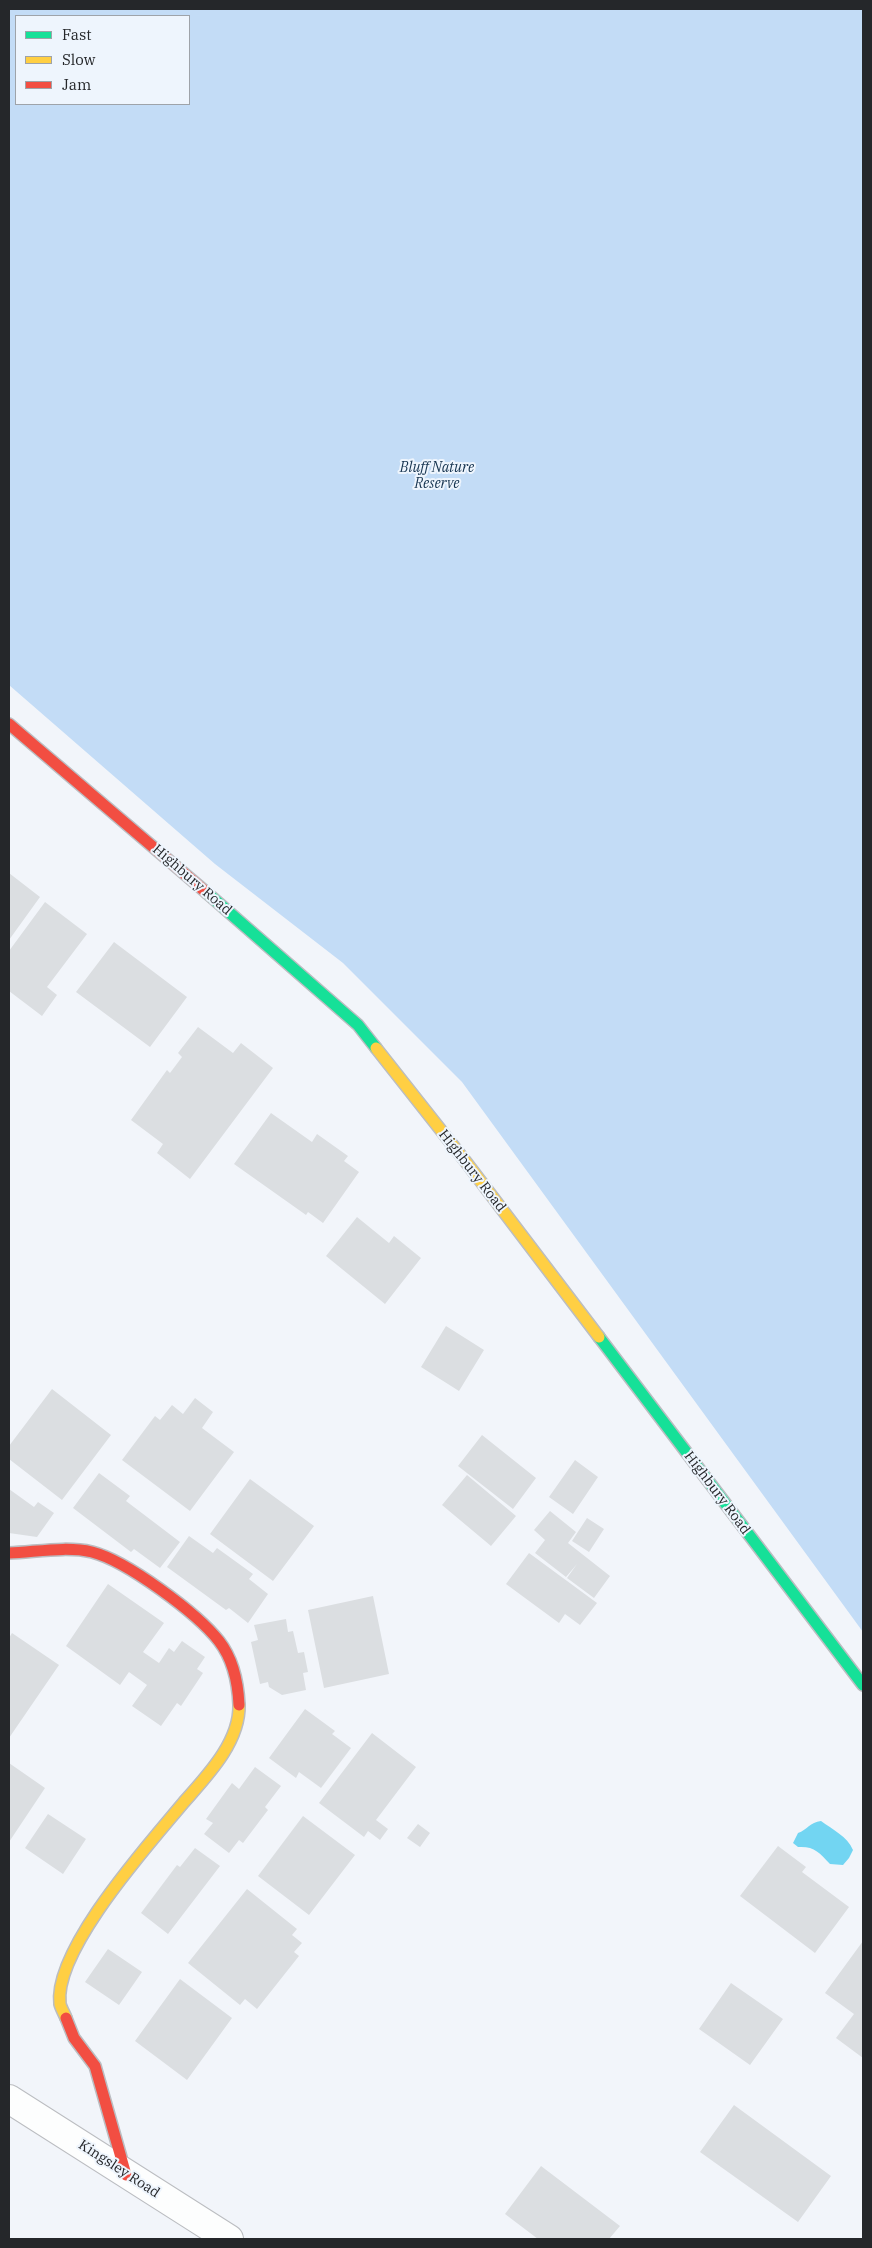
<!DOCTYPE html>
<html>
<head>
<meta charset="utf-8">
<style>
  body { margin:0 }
  #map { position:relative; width:872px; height:2248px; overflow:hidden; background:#f2f5fa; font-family:"IBM Plex Serif",serif }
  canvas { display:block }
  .frame { position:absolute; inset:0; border:10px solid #25272a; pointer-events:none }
  .legend { position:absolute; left:15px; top:15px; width:175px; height:90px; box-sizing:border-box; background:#eef5fd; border:1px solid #9ea3a9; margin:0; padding:6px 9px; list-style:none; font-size:15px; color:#25272a }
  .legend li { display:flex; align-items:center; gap:10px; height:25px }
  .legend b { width:25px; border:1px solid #9ea3a9 }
</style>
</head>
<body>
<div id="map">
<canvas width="872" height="2248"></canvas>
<div class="frame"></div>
<ul class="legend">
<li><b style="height:6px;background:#16e098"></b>Fast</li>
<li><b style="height:6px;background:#ffcf43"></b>Slow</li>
<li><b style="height:6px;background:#f24e42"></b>Jam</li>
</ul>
</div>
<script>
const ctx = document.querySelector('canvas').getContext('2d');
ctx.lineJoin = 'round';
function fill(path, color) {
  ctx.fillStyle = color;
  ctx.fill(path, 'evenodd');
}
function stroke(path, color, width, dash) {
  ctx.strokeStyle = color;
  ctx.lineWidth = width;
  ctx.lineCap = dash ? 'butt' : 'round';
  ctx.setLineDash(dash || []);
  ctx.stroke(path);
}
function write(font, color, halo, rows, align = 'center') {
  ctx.font = font + ' "IBM Plex Serif",serif';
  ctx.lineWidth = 4;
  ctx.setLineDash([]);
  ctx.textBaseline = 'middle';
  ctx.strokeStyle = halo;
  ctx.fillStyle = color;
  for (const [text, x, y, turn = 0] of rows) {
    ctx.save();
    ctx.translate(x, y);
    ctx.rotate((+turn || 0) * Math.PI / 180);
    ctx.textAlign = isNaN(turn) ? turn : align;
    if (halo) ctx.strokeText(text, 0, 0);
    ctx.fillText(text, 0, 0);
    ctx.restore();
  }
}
fill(new Path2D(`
  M9 9H863V1632L462 1082 343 963 215 864 9 685ZM16 16H189V104H16Z`), '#c3dcf6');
fill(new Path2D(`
  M821 1821C833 1830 847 1836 853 1850L849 1858 843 1865 830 1864C819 1852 814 1846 798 1847L793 1843 798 1833C807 1830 810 1822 821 1821Z`), '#72d5f2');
fill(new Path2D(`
  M9 873 40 897 9 940Z
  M45 902 87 934 47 987 57 995 42 1016 9 991V951Z
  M114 942 187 997 150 1047 76 992Z
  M198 1027 233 1053 241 1043 273 1068 190 1179 157 1153 163 1144 131 1120 167 1070 170 1073 182 1057 178 1053Z
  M271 1113 312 1142 317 1134 348 1156 344 1161 359 1172 323 1223 308 1212 306 1215 234 1164Z
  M357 1217 389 1243 394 1236 421 1258 385 1304 326 1256Z
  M446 1326 484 1350 459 1391 421 1367Z
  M52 1389 111 1435 62 1500 9 1459V1446Z
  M195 1398 213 1412 202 1428 234 1452 190 1511 122 1460 155 1416 160 1420 172 1405 183 1414Z
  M482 1435 536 1478 513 1509 458 1466Z
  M575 1460 598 1477 573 1514 549 1497Z
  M99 1473 130 1496 126 1501 180 1542 160 1568 134 1549 131 1552 73 1508Z
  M467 1475 516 1516 491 1546 442 1505Z
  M250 1479 314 1526 273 1581 210 1534Z
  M9 1489 34 1507 38 1502 54 1513 37 1537 9 1533Z
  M550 1511 576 1532 568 1543 610 1576 594 1598 567 1578 577 1564 566 1577 535 1553 545 1540 534 1530Z
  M587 1518 604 1529 589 1552 572 1541Z
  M189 1536 213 1553 217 1548 253 1574 249 1579 268 1594 248 1623 229 1608 226 1610 167 1567Z
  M529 1553 597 1603 580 1625 565 1614 559 1623 506 1584Z
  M108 1584 164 1623 143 1652 159 1663 169 1648 174 1652 182 1641 205 1657 197 1669 203 1673 181 1706 177 1703 161 1726 132 1706 147 1685 129 1672 120 1685 66 1646Z
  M373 1596 389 1674 324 1688 308 1610Z
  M286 1619 288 1632 293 1631 298 1653 304 1652 308 1672 303 1673 306 1690 282 1695 269 1687 268 1682 260 1684 251 1642 258 1640 254 1625Z
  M12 1633 59 1665 9 1738V1638Z
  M305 1709 335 1731 332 1734 351 1748 321 1788 299 1772 296 1778 269 1758Z
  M372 1733 416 1767 376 1820 388 1829 380 1840 368 1831 364 1837 319 1803Z
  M9 1763 45 1788 9 1842Z
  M255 1767 281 1786 265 1807 268 1810 243 1843 239 1840 229 1853 204 1834 213 1823 206 1819 232 1783 239 1789Z
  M48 1814 86 1839 63 1874 25 1848Z
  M303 1816 355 1855 309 1915 258 1876Z
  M418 1824 430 1833 420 1847 407 1838Z
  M778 1846 806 1867 802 1872 849 1907 815 1953 740 1896Z
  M195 1848 220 1866 168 1934 141 1913 177 1865 180 1867Z
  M247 1889 297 1929 292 1935 302 1943 294 1952 299 1956 257 2009 245 1999 240 2005 188 1963Z
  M863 1941V2058L836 2038 854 2014 825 1993Z
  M108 1949 142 1972 119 2005 85 1982Z
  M180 1979 232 2018 187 2080 135 2041Z
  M731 1983 783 2019 750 2065 699 2029Z
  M734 2105 831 2176 798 2222 700 2152Z
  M541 2166 620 2226 609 2239H538L505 2214Z`), '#dbdee1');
const street = new Path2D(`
  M9 2099 229 2239`);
const fast = new Path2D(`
  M207 893 358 1025 376 1048
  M599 1337 863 1685`);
const slow = new Path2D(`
  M376 1048 466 1162 599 1337
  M66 2018C64 2013 61 2008 60 2004 53 1950 150 1843 184 1802 207 1776 240 1742 239 1705`);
const jam = new Path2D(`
  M9 724 207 893
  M9 1553C36 1552 66 1546 92 1552 127 1561 197 1613 219 1641 233 1659 238 1682 239 1705
  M66 2018 74 2038 95 2066 126 2175`);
stroke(street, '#bbbdc1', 30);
stroke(fast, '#bbbdc1', 14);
stroke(slow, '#bbbdc1', 14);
stroke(jam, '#bbbdc1', 14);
stroke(street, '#fdfefe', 28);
stroke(fast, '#16e098', 11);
stroke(slow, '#ffcf43', 11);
stroke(jam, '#f24e42', 11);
write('italic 14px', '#15334f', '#eef5fd', [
  ["Bluff Nature",437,468],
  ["Reserve",437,484]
]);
write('14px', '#25272a', '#eef5fd', [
  ["Highbury Road",192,880,41],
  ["Highbury Road",472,1171,52],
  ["Highbury Road",717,1493,53],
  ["Kingsley Road",119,2169,33]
]);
</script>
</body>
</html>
